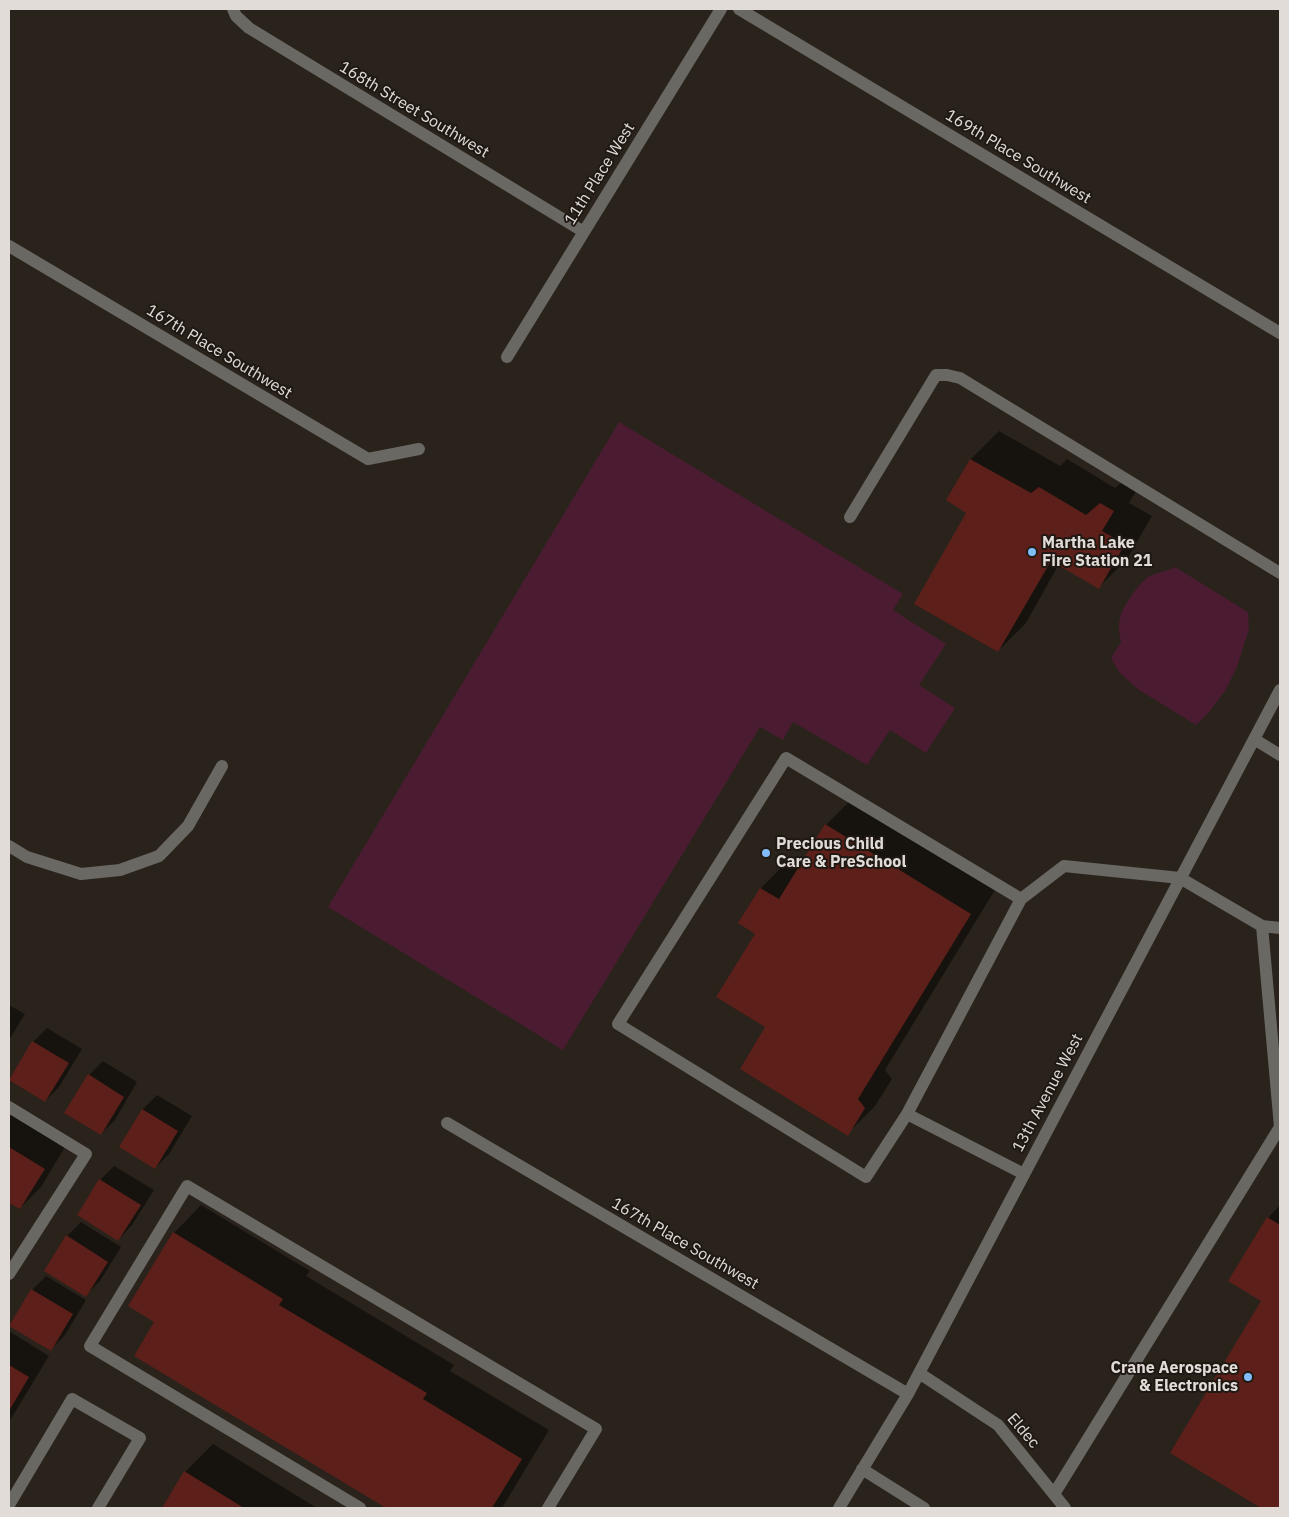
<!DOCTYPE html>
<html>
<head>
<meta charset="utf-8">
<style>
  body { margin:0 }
  #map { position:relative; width:1289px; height:1517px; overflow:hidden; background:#2a231c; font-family:"IBM Plex Sans",sans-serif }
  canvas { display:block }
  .frame { position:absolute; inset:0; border:10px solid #e1dcd8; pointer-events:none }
</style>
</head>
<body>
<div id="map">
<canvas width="1289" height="1517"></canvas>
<div class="frame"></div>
</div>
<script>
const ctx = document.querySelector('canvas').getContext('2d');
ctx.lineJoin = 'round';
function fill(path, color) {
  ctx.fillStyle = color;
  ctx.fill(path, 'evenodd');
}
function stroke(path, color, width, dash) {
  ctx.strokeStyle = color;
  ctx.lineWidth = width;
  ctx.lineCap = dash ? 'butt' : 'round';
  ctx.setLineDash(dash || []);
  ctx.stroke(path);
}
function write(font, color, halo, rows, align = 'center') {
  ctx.font = font + ' "IBM Plex Sans",sans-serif';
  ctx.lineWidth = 4;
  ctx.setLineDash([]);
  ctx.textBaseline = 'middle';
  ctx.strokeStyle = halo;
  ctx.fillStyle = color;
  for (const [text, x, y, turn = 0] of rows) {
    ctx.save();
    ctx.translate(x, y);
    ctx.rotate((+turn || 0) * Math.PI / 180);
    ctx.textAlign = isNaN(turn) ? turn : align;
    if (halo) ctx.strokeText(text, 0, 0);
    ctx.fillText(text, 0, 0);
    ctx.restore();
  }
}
fill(new Path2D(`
  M619 422 903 594 893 610 946 644 919 685 955 708 926 753 890 730 867 765 793 722 783 740 760 727 563 1050 328 907Z
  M1175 567 1248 612 1249 629 1237 667 1225 691 1209 712 1196 725 1139 690 1119 672 1111 658 1121 642C1119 634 1118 626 1120 618 1122 607 1142 578 1152 575 1160 572 1167 571 1175 567Z`), '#4b1c31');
fill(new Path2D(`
  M999 431 1060 466 1067 459 1115 488 1129 476 1141 483 1129 503 1152 516 1127 559 1099 587 1059 564 1026 623 998 651 968 512 947 500 971 459Z
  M854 797 998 885 885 1070 892 1079 875 1106 847 1134 767 1027 756 933 740 923 761 888 789 860 800 867 826 825Z
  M9 1005 25 1014 9 1040Z
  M47 1028 82 1049 59 1087 45 1101 33 1042Z
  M103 1061 137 1082 115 1120 101 1134 89 1075Z
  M157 1095 192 1116 169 1154 155 1168 121 1147 143 1109Z
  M12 1114 65 1147 41 1187 20 1208 9 1201V1117Z
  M114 1166 154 1190 132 1225 118 1240 100 1180Z
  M201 1205 310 1271 306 1276 454 1365 450 1371 549 1430 502 1508H388L135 1356 156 1322 174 1233Z
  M1280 1205V1508H1264L1171 1452 1263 1301 1268 1218Z
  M81 1222 121 1247 100 1281 86 1295 67 1236Z
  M46 1276 86 1300 65 1335 50 1350 32 1290Z
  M9 1331 49 1356 9 1422Z
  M213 1444 317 1508H163L185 1472Z`), '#0007');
fill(new Path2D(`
  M970 459 1031 493 1039 487 1086 515 1100 503 1114 511 1102 531 1125 544 1099 589 1051 561 998 652 914 604 966 513 946 500Z
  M825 824 971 914 858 1099 865 1108 848 1136 740 1069 765 1027 716 997 755 934 738 923 760 888 779 899Z
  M32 1041 69 1063 45 1102 9 1080Z
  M88 1074 124 1097 101 1135 64 1113Z
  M142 1109 178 1131 155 1169 119 1147Z
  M9 1147 45 1169 20 1209 9 1203Z
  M99 1179 141 1205 118 1241 77 1215Z
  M1267 1217 1280 1225V1508H1261L1170 1453 1261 1301 1228 1281Z
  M173 1232 283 1299 279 1305 427 1393 423 1399 522 1459 492 1508H386L134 1356 154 1322 128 1306Z
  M66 1235 108 1262 86 1297 44 1271Z
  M31 1289 73 1314 51 1351 9 1326Z
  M9 1365 29 1377 9 1411Z
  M184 1471 244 1508H162Z`), '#5c1f19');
stroke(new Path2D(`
  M233 9 236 16 249 28 584 232
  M739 9 1280 333
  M9 246 368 459 419 449
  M507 357 721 9
  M850 517 936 375H947L960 378 1280 573
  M1254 739 1280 755
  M9 846 27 857 81 874 120 870 159 856 188 826 222 766
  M1021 899 1064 866 1180 878 1262 926 1280 1127 1054 1494
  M1262 926 1280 928
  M9 1107 86 1154 9 1274
  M907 1114 866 1177 618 1024 786 758 1021 899 907 1114 1024 1174
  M447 1123 908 1394
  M919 1373 998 1425 1065 1508
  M862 1469 924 1508
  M9 1505 72 1399 140 1438 98 1508
  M360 1508 90 1346 187 1186 596 1429 548 1508
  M839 1508 908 1394 1280 690`), '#696863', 12);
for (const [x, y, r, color] of [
  [1032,552,5,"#82bcfa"],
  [766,853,5,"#82bcfa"],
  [1248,1377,5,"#82bcfa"]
]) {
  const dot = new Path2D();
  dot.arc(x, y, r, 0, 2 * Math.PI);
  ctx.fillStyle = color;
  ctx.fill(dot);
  stroke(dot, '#201913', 2);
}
write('16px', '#e1dcd8', '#201913', [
  ["168th Street Southwest",414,110,31],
  ["169th Place Southwest",1018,157,31],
  ["11th Place West",600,174,-58],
  ["167th Place Southwest",219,352,31],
  ["13th Avenue West",1048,1093,-62],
  ["167th Place Southwest",685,1244,30],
  ["Eldec",1023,1431,49]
]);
write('bold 16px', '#e1dcd8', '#201913', [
  ["Martha Lake",1042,543],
  ["Fire Station 21",1042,561],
  ["Precious Child",776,844],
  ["Care & PreSchool",776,862],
  ["Crane Aerospace",1238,1368,"right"],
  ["& Electronics",1238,1386,"right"]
], 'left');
</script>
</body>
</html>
